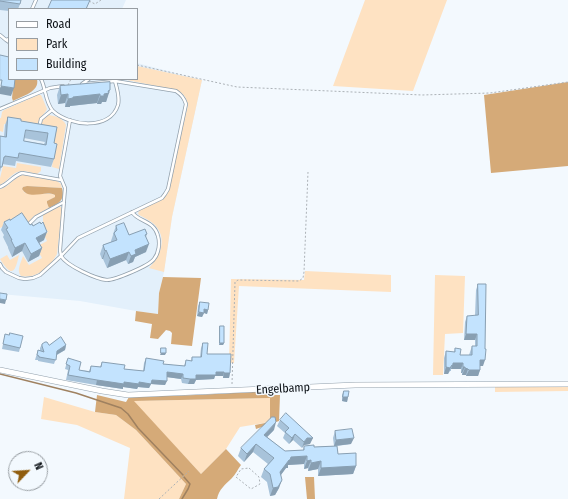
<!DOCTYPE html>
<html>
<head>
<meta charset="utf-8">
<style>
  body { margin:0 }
  #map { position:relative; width:568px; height:499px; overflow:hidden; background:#f3f9fe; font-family:"Fira Sans Condensed",sans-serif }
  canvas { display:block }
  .legend { position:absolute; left:8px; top:8px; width:130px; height:72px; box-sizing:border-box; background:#f3f9fe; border:1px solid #979da2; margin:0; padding:5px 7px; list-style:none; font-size:12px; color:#0d1217 }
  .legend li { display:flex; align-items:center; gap:8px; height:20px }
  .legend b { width:20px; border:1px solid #979da2 }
  .north { position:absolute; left:8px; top:451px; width:40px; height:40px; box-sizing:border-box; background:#f3f9fe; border:1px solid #979da2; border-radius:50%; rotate:65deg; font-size:11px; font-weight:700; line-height:16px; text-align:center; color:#0d1217 }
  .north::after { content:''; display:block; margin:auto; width:14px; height:18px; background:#905d0e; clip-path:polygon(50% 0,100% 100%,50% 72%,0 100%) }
</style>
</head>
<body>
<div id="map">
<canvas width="568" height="499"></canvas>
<ul class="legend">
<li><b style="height:5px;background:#fff"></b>Road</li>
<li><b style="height:11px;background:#fee2c2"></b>Park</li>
<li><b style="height:11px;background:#c3e3fe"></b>Building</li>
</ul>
<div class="north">N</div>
</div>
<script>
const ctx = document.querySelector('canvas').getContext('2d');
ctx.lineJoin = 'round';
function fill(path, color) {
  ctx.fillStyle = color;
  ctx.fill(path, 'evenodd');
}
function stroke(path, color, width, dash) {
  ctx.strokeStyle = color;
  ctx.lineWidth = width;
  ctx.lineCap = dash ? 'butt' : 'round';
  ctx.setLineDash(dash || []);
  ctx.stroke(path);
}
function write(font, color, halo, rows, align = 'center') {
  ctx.font = font + ' "Fira Sans Condensed",sans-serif';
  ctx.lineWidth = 3;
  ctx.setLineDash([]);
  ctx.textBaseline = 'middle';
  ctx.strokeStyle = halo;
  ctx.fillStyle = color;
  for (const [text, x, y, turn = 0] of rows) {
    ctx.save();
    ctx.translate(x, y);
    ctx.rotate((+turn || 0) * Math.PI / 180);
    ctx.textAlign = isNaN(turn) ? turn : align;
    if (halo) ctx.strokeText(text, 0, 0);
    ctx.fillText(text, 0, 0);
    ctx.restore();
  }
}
fill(new Path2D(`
  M0 0H126L122 9H9V79H137V63L202 80 172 217 164 272 159 293 158 314 136 311 80 301 0 294Z`), '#e3f0fb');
fill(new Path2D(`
  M365 0H447L413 91 333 86Z
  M137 66 202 80 172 217 164 272 149 268C160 257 168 239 155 225 151 221 145 218 139 215L138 213 140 210 163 199 167 194 188 105C186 97 184 93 176 90L127 80V79H137Z
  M38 95H41L42 97 47 109 46 111 39 120 36 131 19 126 4 124 3 132 0 131V118H1L2 112 4 110Z
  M49 115C55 116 63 118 66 125L59 169 52 167 54 152 40 132C41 125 41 119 49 115Z
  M17 163 41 167V171L37 174C25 171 20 168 10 177 7 180 4 183 0 185V178L3 166 16 168Z
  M23 175 57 181 61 184 62 188 28 186 23 187 22 189 25 193 52 194 55 195V197L47 201V203L49 208 34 216 28 223 17 217 13 218V220L9 222 7 220 3 223 4 226 0 228V189C9 187 14 177 23 175Z
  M58 206 61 207 62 210 57 254C50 267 37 279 21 276 16 270 21 263 23 256L29 265 42 258 36 247 47 241 44 235 48 232 43 224V214Z
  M7 255 10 260 19 255C15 273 12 278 0 259Z
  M305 271 391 275V292L239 286 234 363H229L231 279 304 280Z
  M435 275 465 276 463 333 445 334 443 375H433Z
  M495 386H568V391L495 392Z
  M44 397 95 412 116 415 136 430 186 484 179 499H124L130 448 77 425 41 419Z
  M270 398V422L240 427 226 449 201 474 133 401Z`), '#fee2c2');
fill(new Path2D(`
  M14 79H37C40 92 22 96 13 101L12 98Z
  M568 82V166L491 173 484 95Z
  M27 186 62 188C65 201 59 203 49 208L47 203V201L55 197V195C44 190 30 201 22 189L23 187Z
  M163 277 201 278 192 346 171 344 172 333 170 331 166 330 158 339 150 338 152 324 135 321 136 311 158 314 159 293Z
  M271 391 272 395H280L279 421 256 429 255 425 270 422V398L134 401 201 474 226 449 241 465C238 469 235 475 232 478 225 485 219 489 217 499H179L186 484 136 430 116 415 95 412 97 395 126 402 129 397 196 395Z
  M305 477H314L315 499H307Z`), '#d5aa78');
stroke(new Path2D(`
  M0 374 76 393 121 408 128 414 138 428 183 475
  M182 499 188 489 190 484 184 477`), '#9f8160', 1.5);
const service = new Path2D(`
  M32 9 36 0
  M0 35 6 40
  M9 39 6 40 9 42
  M41 79C46 89 45 102 53 111 69 126 110 131 118 105 120 97 117 89 115 81
  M82 84 89 79
  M0 109 50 88 63 86
  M70 120 60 176 65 188 60 250C60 251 61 255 61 256 67 266 96 279 107 280 115 280 149 266 154 259 159 253 160 243 158 236 154 220 138 222 132 212
  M39 128 41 119 52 110
  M0 187C8 184 13 176 22 173L61 180
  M28 225 36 217 64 202
  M0 264 2 268 6 272 19 278 25 279 33 278 40 275 61 256 78 238 162 198 165 194 168 189 186 104C184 98 182 95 176 91L115 81 84 84`);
const minor = new Path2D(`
  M0 370 102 391 128 395 355 385 568 384`);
stroke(service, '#92a0ac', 4);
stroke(minor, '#92a0ac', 6);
stroke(new Path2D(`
  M89 1 95 4 101 0
  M137 65 237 87 422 95 490 93 568 82
  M68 85 71 79
  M232 384 235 282 238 280 299 281 303 278 304 272 308 172
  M249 468 259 477 260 484 251 489 236 477 241 469Z
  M159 499 189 471`), '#abb1b6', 1, [2, 2]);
stroke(service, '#fff', 2.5);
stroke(minor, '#fff', 5);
fill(new Path2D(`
  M0 0 20 4 18 9H9V11L0 10Z
  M110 82 107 99 106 102H102L101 104H97V103L70 106V107H65V103L58 104 57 95 60 86Z
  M8 117 21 121 57 127 54 143V159L51 167 16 161 15 166 2 164 0 172V136L4 137 5 125ZM24 138 45 142 44 144 24 141Z
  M10 220 30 225 44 240 39 243 42 248 39 256 28 262 22 251 12 257 8 248V247L3 237 4 235 1 230 4 222Z
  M116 226 129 235 147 234 146 237V252L135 257 133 262 128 264 126 260 107 268 103 259H102L100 254 103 245 111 242V241L113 235V234Z
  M478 284 483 366H480V370L478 376H466V375H462V373H461V369H451V371H450L448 374H444V358L446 351 454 352 455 348 460 355H469L472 346H475V340H464L465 322 467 316H475L476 290Z
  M200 302 208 310 207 314 204 313 202 317 197 316 198 306Z
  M220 326 224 343 223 345H219V328Z
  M5 334 20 348 19 352 2 349Z
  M203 343 207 354 230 373 229 378H223V376H215L214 379 196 380 194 384H188L182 383 181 379 167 377 165 385 151 384 149 388 138 387 137 389 123 387V389L96 385 66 380 68 370 65 369 68 358 79 370 89 371 91 366 100 367 102 362 124 369 143 371 144 363 146 358 163 364 184 366 186 360 191 361 192 357H200L201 348Z
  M42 344 49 345H66L65 350 57 355 54 364 38 361V360H35L38 350 40 351V348Z
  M344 391 348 397 347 402 342 401V395Z
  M280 420 310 444 304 445 302 448 293 440 289 444 283 438 285 433 277 426Z
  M274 430 267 437 285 451 303 450 304 446 314 447 334 446 333 438 335 431 351 444 337 446 338 454 356 466 353 474 318 476V469L308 471V468L304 469V464L288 465V468H286L281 475 279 488 275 495 270 496 267 482 261 477 264 469 268 464 253 452 244 462 238 456 241 448Z`), '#a8c3da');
fill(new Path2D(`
  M1 86 14 88 11 96 0 94V88Z
  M110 90 106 102H102L101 104H97L100 96 108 91Z
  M68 94 65 103 58 104 61 95Z
  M100 94 97 103 70 106V107H65L68 99 73 97Z
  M47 232 44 240 33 246 36 238Z
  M25 243 22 251 12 257 15 248Z
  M149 244 146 252 135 257 133 262 128 264 131 256 135 250Z
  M42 248 39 256 28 262 31 254Z
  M106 250 103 259H102L105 251Z
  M129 252 126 260 107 268 110 259Z
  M0 299 6 300 5 304 0 303Z
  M204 309 208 310 207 314 204 313 202 317 197 316 199 312Z
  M466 334H477L475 340H464Z
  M220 343H224L223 345H219Z
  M66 345 65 350 56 355 57 351Z
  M161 353H166L165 355H160Z
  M480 360H485L483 366H478Z
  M453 363H463L461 369H451Z
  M452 365 448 374H444L446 367Z
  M463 367H465L462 373H461Z
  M465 368 468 369 466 375H462Z
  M469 370H480L478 376H466Z
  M167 372 183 374 181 379 166 377Z
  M216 372H224L223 376H215L214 379 196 380 194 384H188L190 379 196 375Z
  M224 373H230L229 378H223Z
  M97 380 124 382 152 380 167 381 165 385 151 384 149 388 138 387 137 389 123 387V389L96 385Z
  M343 397H348L347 402 342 401Z
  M276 422 274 430 261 443 264 435Z
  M295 434 293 440 289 444 292 438Z
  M307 438H313L310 444 304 445 302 448 304 442Z
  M354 438 351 444 334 446 336 440Z
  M256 444 253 452 244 462 247 454Z
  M307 456 304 464 288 465V468H286L277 480 280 472 291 457Z
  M311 460 308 468 304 469 307 461Z
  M321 461 318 469 308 471 311 463Z
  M356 466 353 474 318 476 321 468Z
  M282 480 279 488 275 495 270 496 273 488Z`), '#889fb2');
const building = new Path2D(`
  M0 0H21L20 4 0 1Z
  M52 0H90L86 9H48Z
  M0 55 9 57V79H15L14 88 1 86 2 80H0Z
  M110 82V90L108 91 109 93 104 94V96H100V94L73 97V98L68 99V94L61 95 60 86Z
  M8 117 21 119V121L57 127 54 143 57 144 54 159 19 153 18 158 5 156V157H4L2 167H0V136L6 137ZM26 130 48 133 46 145 24 141Z
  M22 213 30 225 32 224 33 226 40 222 41 224 43 222 47 232 36 238 42 248 31 254 25 243 15 248 11 240H12L6 229 8 228 4 222 10 219V220Z
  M124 223 129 235 145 229 147 234 145 235 149 244 135 250 136 254 131 256 129 252 110 259 106 250 105 251 103 245 117 240 114 233 117 230 116 226Z
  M478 284H486L485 349H486L485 360H480V370H469L468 369 465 368V367H463V363H453V365H452L450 368 446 367V351L455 352V348L461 349 460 355H472V346H477V334H466L467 316 478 315Z
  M0 293 7 294 6 300 0 299Z
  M200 302 209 303 208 310 204 309V313L199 312Z
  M220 326H224V343H220Z
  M10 333 23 336 20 348 3 344 5 334 9 335Z
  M61 337 66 345 57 351 56 360 39 357V356L37 355 38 350 44 352 42 346V344L45 342H47L49 345Z
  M203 343H208L207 354H231L230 373H224V372H216V375H196V379H190L183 378V374L167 372V381L152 380 151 384 139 382V384L124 382V384L97 380 68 375 70 366 66 364 68 358 81 362 79 370 90 372 91 366 101 367 102 362 125 365 124 369 144 371 146 358 164 361 163 364 185 366 186 360 192 361V357H201Z
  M161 348H166V353H161Z
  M344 391H349L348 397H343Z
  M286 413 313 438H307L304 442 295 434 292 438 285 432 289 428 280 420Z
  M272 417H275L276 422 264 435 285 451 304 450V446L314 445V447L337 446 338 454 356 453V466L321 468V461L311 463V460L307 461V456L291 457 290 460H289L280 472 282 480 278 487 273 488 270 474 264 469 274 458 256 444 247 454 241 448Z
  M352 429 354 438 336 440 335 431Z`);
fill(building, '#c3e3fe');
stroke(building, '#889fb2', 1);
write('12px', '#0d1217', '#f3f9fe', [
  ["Engelbamp",283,389,-3]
]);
</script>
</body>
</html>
